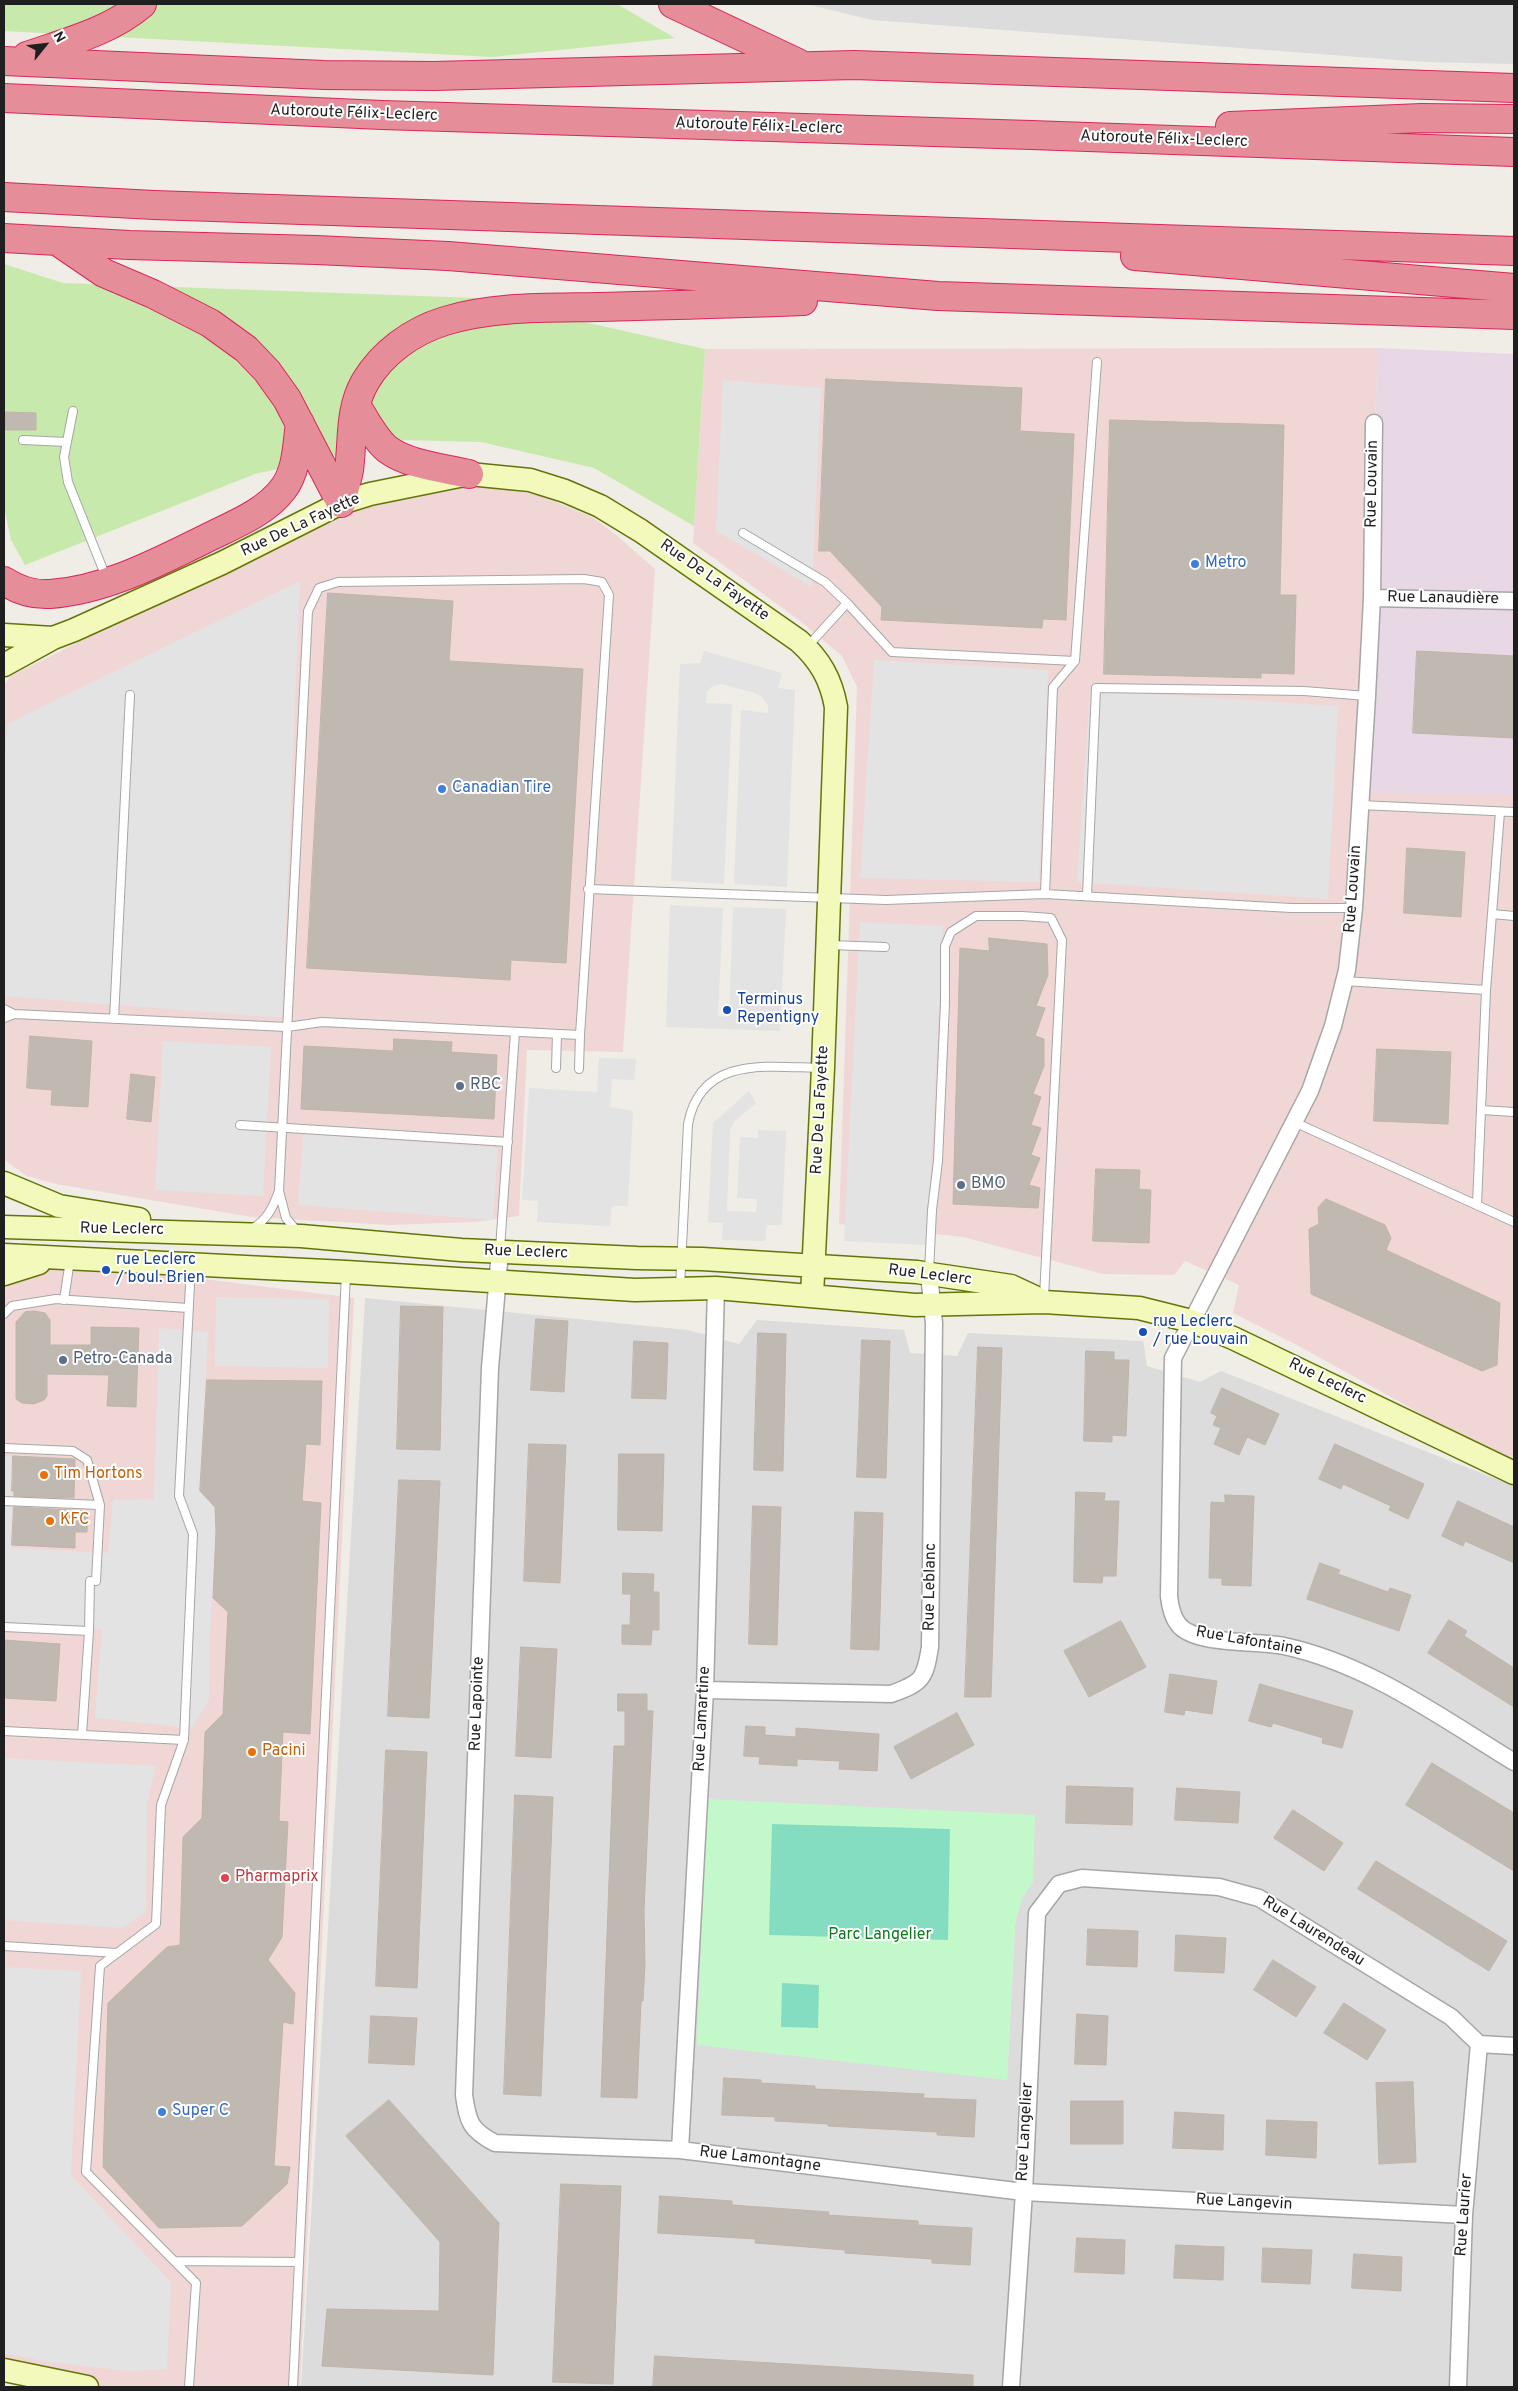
<!DOCTYPE html>
<html>
<head>
<meta charset="utf-8">
<style>
  body { margin:0 }
  #map { position:relative; width:1518px; height:2391px; overflow:hidden; background:#efede5; font-family:Overpass,sans-serif }
  canvas { display:block }
  .frame { position:absolute; inset:0; border:5px solid #1f1f1f; pointer-events:none }
  .north { position:absolute; left:20px; top:20px; width:50px; height:50px; -webkit-text-stroke:4px #fff; paint-order:stroke; rotate:61deg; font-size:14px; font-weight:700; line-height:20px; text-align:center; color:#1f1f1f }
  .north::after { content:''; display:block; margin:auto; width:18px; height:22px; background:#1f1f1f; clip-path:polygon(50% 0,100% 100%,50% 72%,0 100%) }
</style>
</head>
<body>
<div id="map">
<canvas width="1518" height="2391"></canvas>
<div class="frame"></div>
<div class="north">N</div>
</div>
<script>
const ctx = document.querySelector('canvas').getContext('2d');
ctx.lineJoin = 'round';
function fill(path, color) {
  ctx.fillStyle = color;
  ctx.fill(path, 'evenodd');
}
function stroke(path, color, width, dash) {
  ctx.strokeStyle = color;
  ctx.lineWidth = width;
  ctx.lineCap = dash ? 'butt' : 'round';
  ctx.setLineDash(dash || []);
  ctx.stroke(path);
}
function write(font, color, halo, rows, align = 'center') {
  ctx.font = font + ' Overpass,sans-serif';
  ctx.lineWidth = 4;
  ctx.setLineDash([]);
  ctx.textBaseline = 'middle';
  ctx.strokeStyle = halo;
  ctx.fillStyle = color;
  for (const [text, x, y, turn = 0] of rows) {
    ctx.save();
    ctx.translate(x, y);
    ctx.rotate((+turn || 0) * Math.PI / 180);
    ctx.textAlign = isNaN(turn) ? turn : align;
    if (halo) ctx.strokeText(text, 0, 0);
    ctx.fillText(text, 0, 0);
    ctx.restore();
  }
}
fill(new Path2D(`
  M806 4H1514V64L1424 62 872 20Z
  M365 1298 688 1330 739 1344 757 1320 904 1330 910 1353 957 1356 968 1333 1143 1341 1147 1366 1200 1382 1221 1371 1514 1486V2387H301ZM707 1799 1033 1881 1022 1898 1015 1923 1007 2080Z`), '#dddcdc');
fill(new Path2D(`
  M1378 348 1360 791 1514 796V1465L1295 1344 1233 1313 1239 1285 1185 1261 1174 1275 1103 1274 963 1237 839 1224 857 687 842 656 799 620 693 543 705 349Z
  M462 485 493 486 541 496 592 517 615 534 655 569 623 1052 527 1050 519 1216 474 1222 390 1225 252 1217 56 1184 27 1176 4 1160V685L11 676 344 509Z
  M70 1262 354 1298 300 2387H87L4 2370V1281Z`), '#f0d7d5');
fill(new Path2D(`
  M1378 348 1514 354V796L1360 792Z`), '#e8d7e4');
fill(new Path2D(`
  M4 4H617L675 38 492 57 4 31Z
  M4 264 63 283 476 298 705 349 694 526 594 468 481 442 405 440 255 474 25 565 11 540 4 506Z`), '#c7e9ac');
fill(new Path2D(`
  M707 1799 1035 1815 1033 1881 1022 1898 1015 1923 1007 2080 697 2045Z`), '#c3f9ca');
fill(new Path2D(`
  M772 1824 950 1829 948 1940 769 1935Z
  M782 1983 819 1985 818 2028 781 2027Z`), '#84ddc0');
fill(new Path2D(`
  M723 380 821 388 812 587 716 531Z
  M300 581 282 1018 4 996V783L7 724Z
  M704 651 782 673 778 688 795 690 787 887 734 884 741 710 768 713V706L762 697 755 693 721 684 711 687 707 692 706 703 732 704 724 884 671 881 680 664 700 663Z
  M874 660 1048 670 1039 882 860 878Z
  M1090 690 1338 706 1328 899 1077 882Z
  M670 905 723 908 718 1016 729 1017 733 907 786 909 780 1031 666 1027Z
  M860 922 943 926 927 1245 844 1241Z
  M163 1041 271 1047 263 1196 155 1190Z
  M599 1058 636 1059 634 1080 612 1079 610 1107 633 1111 628 1206H612L610 1226 537 1222 538 1201 522 1200 529 1088 597 1092Z
  M749 1091 756 1103 733 1123 730 1130 727 1211 756 1212 757 1199 737 1198 740 1137 758 1138V1130L786 1131 782 1225H767L765 1241 722 1240 723 1223 708 1222 713 1123Z
  M303 1134 498 1148 493 1220 298 1205Z
  M216 1297 329 1299 328 1368 215 1366Z
  M159 1328 208 1332 200 1491 215 1507 216 1531 210 1632 209 1700 192 1728 95 1718 102 1629 4 1622V1456H13L12 1548 108 1553 113 1500 154 1499Z
  M4 1758 156 1766 147 1803 146 1912 122 1928 4 1920Z
  M4 1967 81 1971 71 2175 171 2282 167 2369 129 2371 48 2362 4 2353Z`), '#e3e3e3');
const building = new Path2D(`
  M826 379 1022 388 1020 431 1074 434 1066 620 1043 619 1042 628 881 620 882 607 830 551H819Z
  M6 412 36 413V430H6Z
  M1110 420 1284 425 1280 595H1296L1294 674 1261 673V678L1104 674Z
  M328 593 453 601 449 661 583 669 566 963 511 960 510 980 307 968Z
  M1417 651 1514 656V738L1413 733Z
  M1407 848 1465 852 1461 917 1404 913Z
  M989 938 1047 944 1048 975 1036 1006 1045 1008 1035 1036 1044 1039V1066L1033 1094 1041 1097 1031 1125 1041 1128 1031 1155 1040 1158 1029 1185 1040 1188 1038 1208 953 1204 960 948 989 951Z
  M30 1036 92 1041 88 1107 51 1105 52 1090 27 1088Z
  M394 1039 452 1042 451 1052 497 1055 494 1119 301 1109 304 1046 393 1051Z
  M1377 1049 1451 1052 1448 1124 1374 1121Z
  M131 1074 155 1077 151 1122 127 1119Z
  M1096 1169 1140 1170 1139 1189 1151 1190 1149 1243 1093 1241Z
  M1326 1199 1385 1225 1391 1238 1386 1250 1500 1303 1497 1365 1482 1371 1311 1294 1309 1229 1319 1224 1318 1208Z
  M401 1306 443 1307 440 1450 397 1449Z
  M34 1311 45 1313 50 1320V1345H91V1327L139 1328 136 1407 107 1406 109 1375 47 1374V1396L44 1400 34 1404 22 1403 16 1399V1322L25 1312Z
  M536 1319 568 1321 564 1392 531 1390Z
  M758 1333 786 1334 783 1471 754 1470Z
  M862 1340 890 1341 886 1478 857 1477Z
  M634 1341 668 1343 666 1399 632 1398Z
  M978 1347 1002 1348 991 1697H965Z
  M1086 1351 1114 1352V1360H1129L1126 1436 1112 1435V1442L1084 1441Z
  M207 1380 322 1381 320 1445 306 1444 302 1501 321 1503 310 1734 283 1732 279 1821 288 1822 282 1937 268 1960 295 1993 293 2024 283 2022 274 2166 290 2167 287 2184 242 2226 159 2228 103 2167 108 2003 167 1947 180 1945 183 1837 202 1818 205 1732 223 1714 228 1612 213 1598 216 1531 215 1507 200 1491Z
  M1222 1388 1279 1414 1265 1445 1247 1437 1239 1455 1214 1444 1221 1428 1213 1425 1217 1416 1211 1413Z
  M529 1444 566 1445 560 1583 524 1581Z
  M1335 1444 1424 1484 1408 1519 1389 1510 1391 1506 1343 1484 1341 1489 1319 1479Z
  M619 1454H664L662 1531 618 1530Z
  M13 1456 75 1459 74 1498 14 1496V1491H12Z
  M399 1480 440 1481 429 1718 388 1716Z
  M1076 1492 1105 1493 1104 1501H1119L1116 1576H1103L1102 1583 1074 1582Z
  M1225 1495 1254 1496 1251 1586 1222 1585V1578H1209L1211 1502 1225 1503Z
  M1458 1501 1514 1527V1563L1465 1541 1463 1546 1442 1536Z
  M753 1506 781 1507 777 1645 749 1644Z
  M14 1507 88 1511 87 1532H75V1548L12 1545Z
  M855 1512 883 1513 879 1650 851 1649Z
  M1320 1563 1340 1570 1338 1574 1388 1592 1390 1588 1411 1595 1399 1631 1307 1599Z
  M623 1573 654 1574 653 1592H659V1630H652L651 1645 622 1644V1625H630L631 1594H623Z
  M1449 1620 1467 1631 1464 1636 1514 1668V1707L1428 1653Z
  M1121 1621 1146 1667 1089 1697 1064 1651Z
  M4 1640 60 1644 56 1701 4 1698Z
  M521 1647 557 1649 551 1758 516 1756Z
  M1170 1674 1217 1681 1212 1714 1185 1710 1184 1715 1165 1712Z
  M1260 1684 1353 1711 1342 1748 1322 1743 1323 1738 1273 1723 1271 1727 1249 1721Z
  M618 1694H647V1711H653L644 1911 645 1965 643 2001H641L637 2098 601 2097 614 1746H625V1711H618Z
  M957 1713 974 1745 911 1779 894 1747Z
  M746 1726 765 1727V1735L796 1737V1728L879 1734 877 1771 839 1769 840 1761 797 1759V1766L759 1764 760 1757 744 1756Z
  M386 1750 427 1752 417 1988 376 1986Z
  M1432 1763 1514 1813V1871L1406 1805Z
  M1067 1786 1133 1788 1132 1825 1066 1823Z
  M1177 1788 1240 1792 1238 1823 1175 1820Z
  M515 1795 553 1797 541 2096 504 2094Z
  M1293 1810 1343 1843 1324 1871 1274 1838Z
  M1376 1861 1507 1941 1489 1971 1358 1889Z
  M1088 1929 1138 1931 1137 1967 1087 1965Z
  M1176 1935 1226 1938 1224 1973 1175 1971Z
  M1273 1960 1316 1987 1296 2017 1254 1990Z
  M1344 2003 1386 2030 1367 2060 1324 2033Z
  M1077 2014 1108 2016 1106 2065 1075 2064Z
  M371 2016 417 2018 414 2065 369 2063Z
  M724 2078 761 2080V2083L815 2086V2089L924 2094 923 2098 976 2100 974 2137 937 2135V2132L828 2126V2124L775 2121V2117L722 2115Z
  M1413 2082 1416 2162 1379 2164 1376 2083Z
  M389 2100 499 2223 493 2375 322 2366 327 2309 439 2311 440 2242 346 2136Z
  M1071 2101H1123V2144H1071Z
  M1175 2112 1224 2115 1223 2150 1173 2148Z
  M1267 2120 1317 2122 1316 2158 1266 2155Z
  M561 2184 621 2186 613 2384 553 2382Z
  M660 2196 732 2201V2205L829 2212 828 2215 918 2221V2225L972 2228 970 2265 932 2263V2259L845 2253V2250L755 2243 756 2239 658 2233Z
  M1077 2238 1125 2240 1124 2274 1075 2272Z
  M1176 2245 1224 2247 1223 2280 1174 2278Z
  M1263 2248 1312 2250 1310 2284 1262 2282Z
  M1354 2254 1402 2257 1401 2291 1352 2288Z
  M655 2356 973 2375V2387H653Z`);
fill(building, '#c0b9b1');
stroke(building, '#c1b4a8', 1);
const lane = new Path2D(`
  M73 411 64 457 68 482 106 577
  M23 440 67 442
  M743 533 825 582 847 603 807 647
  M847 603 892 652 1075 661
  M1360 805 1514 812
  M588 889 886 900 1045 894 1291 908H1354
  M1045 894 1053 687 1075 661 1097 362
  M1087 896 1096 688 1304 691 1367 696
  M1492 914 1514 916
  M830 945 885 947
  M1344 981 1486 990 1477 1205
  M1486 990 1500 812
  M4 1009 14 1014
  M4 1018 14 1014 287 1027 322 1022 580 1035 609 595 602 582 584 579 338 582 319 588 308 611 279 1191C273 1207 268 1219 253 1228
  M114 1019 130 695
  M556 1068 557 1034
  M579 1069 580 1035
  M1481 1110 1514 1112
  M1294 1122 1514 1222
  M240 1125 508 1142
  M279 1191 286 1218 297 1231
  M500 1249 515 1032
  M929 1272 932 1210 938 1161 945 1003V946L951 932 976 916H1022L1051 918 1062 940 1044 1297
  M680 1287 688 1124C701 1055 768 1067 821 1068
  M64 1300 70 1260
  M4 1314 12 1306 56 1299 188 1308
  M4 1448 73 1451 87 1460 100 1505 96 1581
  M4 1501 100 1505
  M4 1627 89 1631
  M4 1731 184 1740
  M82 1735 89 1631 90 1581
  M4 1946 117 1953
  M175 2261 299 2262
  M189 2387 196 2283 86 2172 100 1966 156 1924 161 1805 184 1740 193 1534 179 1496 191 1266
  M293 2387 346 1274`);
const street = new Path2D(`
  M1374 423 1372 598 1367 696 1354 908 1347 970 1333 1026 1310 1091 1173 1358 1169 1596C1170 1606 1172 1616 1178 1624 1194 1646 1258 1640 1284 1646 1368 1664 1442 1718 1514 1762
  M1372 598 1514 601
  M500 1251 490 1368 464 2095C468 2122 470 2130 495 2143L680 2150 1024 2192 1464 2215
  M705 1690 891 1694C922 1683 925 1679 930 1647L934 1323 929 1274
  M680 2150 705 1690 716 1288
  M1011 2387 1024 2192 1037 1913 1059 1884 1082 1878 1219 1887 1259 1898 1451 2017 1479 2044 1514 2046
  M1458 2387 1464 2215 1479 2044`);
const secondary = new Path2D(`
  M4 635 53 638 74 630 222 563 341 503 370 494 469 474 530 480 565 491 600 506 641 531 799 641C820 660 831 679 836 707L823 1068 812 1296
  M4 665 53 638
  M4 1183 59 1206 139 1219
  M4 1227 301 1236 461 1250 637 1258 702 1259 917 1272 1011 1286 1041 1300
  M4 1255 346 1272 635 1290 716 1288 915 1305 1044 1302 1139 1308 1191 1321 1233 1338 1514 1473
  M4 1274 39 1263
  M4 2370 87 2387`);
const highway = new Path2D(`
  M673 4 798 63
  M27 56C67 42 109 32 142 4
  M4 61 324 75 434 76 854 65 1514 88
  M4 98 382 115 1031 135 1514 152
  M1230 126 1422 118 1514 119
  M4 197 154 205 1514 251
  M4 238 129 245 316 250 448 256 938 296 1514 315
  M57 241 104 273 153 294 210 323 246 349 267 371 287 399 341 503
  M1135 256 1514 288
  M356 405C365 419 374 438 387 449 408 465 444 468 469 474
  M341 503C343 493 347 481 349 470 353 440 349 410 365 382 382 353 412 331 445 321 494 306 548 308 598 307 666 305 735 304 803 301
  M4 581C18 590 33 595 50 594 106 590 158 562 207 538 233 525 265 513 283 489 297 471 297 445 300 423`);
stroke(lane, '#a6a6a6', 10);
stroke(street, '#a6a6a6', 19);
stroke(secondary, '#637507', 25);
stroke(highway, '#d8275b', 30);
stroke(lane, '#fff', 8);
stroke(street, '#fff', 16);
stroke(secondary, '#f2f9ba', 22);
stroke(highway, '#e58e9a', 28);
for (const [x, y, r, color] of [
  [1195,564,5,"#3f7fe0"],
  [442,789,5,"#3f7fe0"],
  [727,1010,5,"#1a4fb4"],
  [460,1086,5,"#5c6f8a"],
  [961,1185,5,"#5c6f8a"],
  [106,1270,5,"#1a4fb4"],
  [1143,1332,5,"#1a4fb4"],
  [63,1360,5,"#5c6f8a"],
  [44,1475,5,"#e8710a"],
  [50,1521,5,"#e8710a"],
  [252,1752,5,"#e8710a"],
  [225,1878,5,"#e0444e"],
  [162,2112,5,"#3f7fe0"]
]) {
  const dot = new Path2D();
  dot.arc(x, y, r, 0, 2 * Math.PI);
  ctx.fillStyle = color;
  ctx.fill(dot);
  stroke(dot, '#fff', 2);
}
write('16px', '#1f1f1f', '#fff', [
  ["Autoroute Félix-Leclerc",354,114,2],
  ["Autoroute Félix-Leclerc",759,127,2],
  ["Autoroute Félix-Leclerc",1164,140,2],
  ["Rue Louvain",1373,484,-89],
  ["Rue De La Fayette",301,526,-25],
  ["Rue De La Fayette",714,581,35],
  ["Rue Lanaudière",1443,599,1],
  ["Rue Louvain",1354,889,-86],
  ["Rue De La Fayette",821,1110,-87],
  ["Rue Leclerc",122,1230,1],
  ["Rue Leclerc",526,1253,2],
  ["Rue Leclerc",930,1276,7],
  ["Rue Leclerc",1327,1382,26],
  ["Rue Leblanc",931,1587,-89],
  ["Rue Lafontaine",1249,1642,10],
  ["Rue Lapointe",478,1704,-88],
  ["Rue Lamartine",703,1719,-87],
  ["Rue Laurendeau",1313,1932,32],
  ["Rue Langelier",1026,2132,-87],
  ["Rue Lamontagne",760,2160,7],
  ["Rue Langevin",1244,2203,3],
  ["Rue Laurier",1465,2215,-86]
]);
write('16px', '#366cbe', '#fff', [
  ["Metro",1205,564],
  ["Canadian Tire",452,789],
  ["Super C",172,2112]
], 'left');
write('16px', '#164399', '#fff', [
  ["Terminus",737,1001],
  ["Repentigny",737,1019],
  ["rue Leclerc",116,1261],
  ["/ boul. Brien",116,1279],
  ["rue Leclerc",1153,1323],
  ["/ rue Louvain",1153,1341]
], 'left');
write('16px', '#4e5e75', '#fff', [
  ["RBC",470,1086],
  ["BMO",971,1185],
  ["Petro-Canada",73,1360]
], 'left');
write('16px', '#c56008', '#fff', [
  ["Tim Hortons",54,1475],
  ["KFC",60,1521],
  ["Pacini",262,1752]
], 'left');
write('16px', '#be3a42', '#fff', [
  ["Pharmaprix",235,1878]
], 'left');
write('16px', '#0d7c1c', '#fff', [
  ["Parc Langelier",880,1936]
]);
</script>
</body>
</html>
